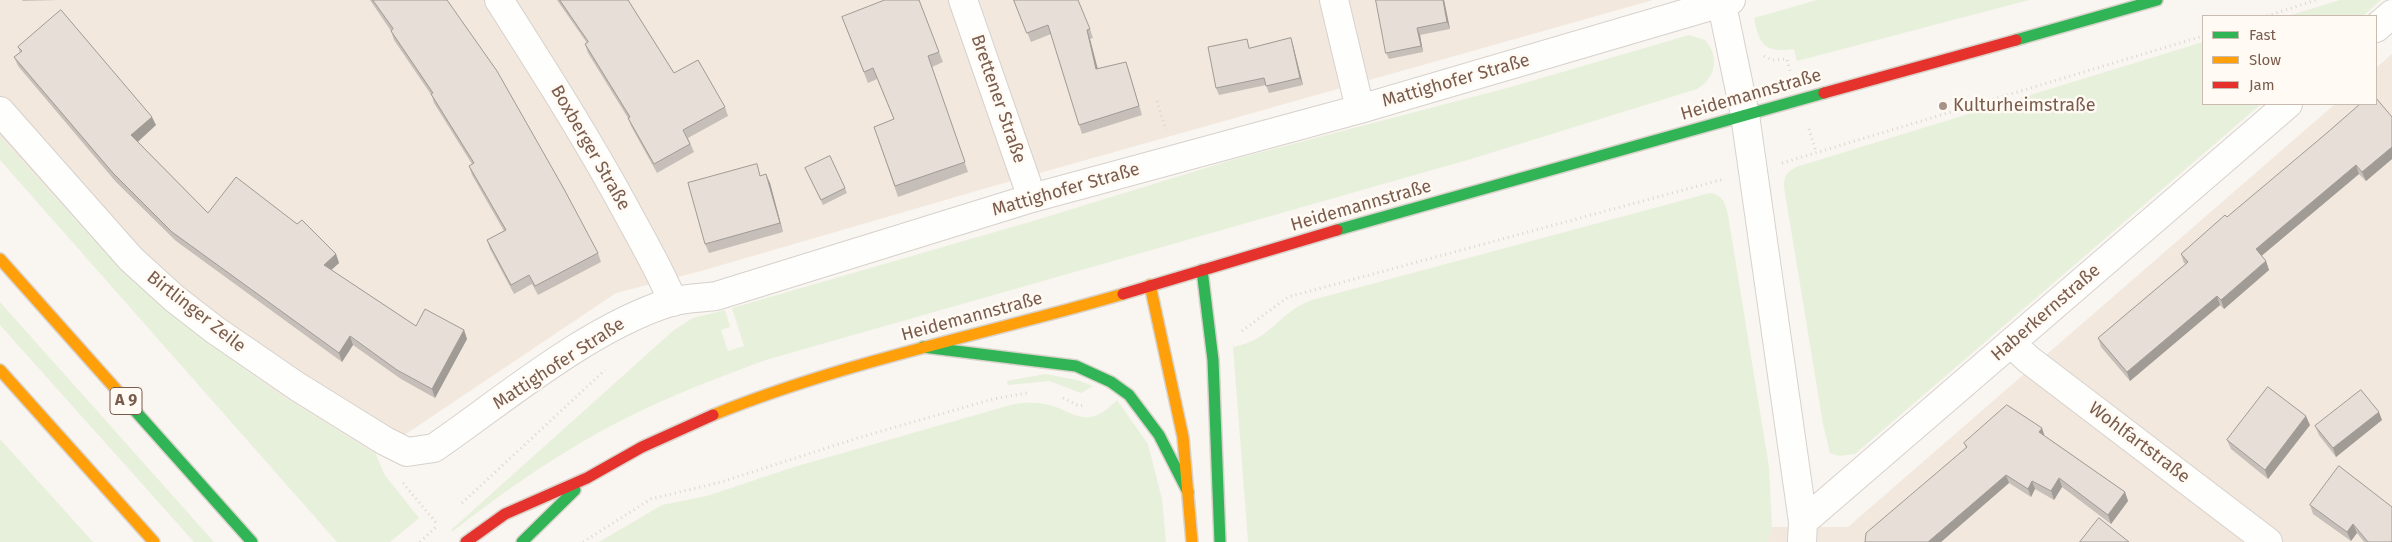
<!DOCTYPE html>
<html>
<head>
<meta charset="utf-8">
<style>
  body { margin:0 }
  #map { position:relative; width:2392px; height:542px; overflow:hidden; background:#f9f5f0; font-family:"Fira Sans",sans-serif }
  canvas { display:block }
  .legend { position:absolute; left:2202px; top:15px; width:175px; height:90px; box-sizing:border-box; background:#fffaf3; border:1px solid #cabbb1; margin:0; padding:6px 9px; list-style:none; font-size:15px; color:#7a5c4d }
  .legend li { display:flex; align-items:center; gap:10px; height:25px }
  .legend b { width:25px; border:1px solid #cabbb1 }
</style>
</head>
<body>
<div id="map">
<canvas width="2392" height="542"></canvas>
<ul class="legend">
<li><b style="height:6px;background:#30b455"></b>Fast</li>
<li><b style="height:6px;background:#ff9f0a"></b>Slow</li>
<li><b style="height:6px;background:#e5322d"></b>Jam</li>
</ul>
</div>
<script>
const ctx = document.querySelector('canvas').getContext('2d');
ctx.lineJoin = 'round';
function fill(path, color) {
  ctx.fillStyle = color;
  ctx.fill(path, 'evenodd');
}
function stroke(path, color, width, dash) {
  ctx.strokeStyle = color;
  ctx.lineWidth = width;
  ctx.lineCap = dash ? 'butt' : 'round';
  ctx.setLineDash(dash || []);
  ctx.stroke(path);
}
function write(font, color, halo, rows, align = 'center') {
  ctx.font = font + ' "Fira Sans",sans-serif';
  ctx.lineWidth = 5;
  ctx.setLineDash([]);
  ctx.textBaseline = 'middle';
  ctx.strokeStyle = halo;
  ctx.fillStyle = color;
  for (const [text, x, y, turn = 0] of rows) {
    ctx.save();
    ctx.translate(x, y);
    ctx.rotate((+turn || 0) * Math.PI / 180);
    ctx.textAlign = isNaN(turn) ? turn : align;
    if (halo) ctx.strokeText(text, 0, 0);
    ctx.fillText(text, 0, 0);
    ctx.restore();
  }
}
fill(new Path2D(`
  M0 0H1653L983 189 701 271 616 293 376 454 279 394 178 320 117 265 0 137Z
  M2392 54V542H1767L1772 527H1848L2335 104H2376V68Z`), '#f2e8de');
fill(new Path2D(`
  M1817 0H2029L1797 61 1794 49C1766 53 1759 46 1754 18Z
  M2340 0H2381L2363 16H2288Z
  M1689 35 1705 40C1720 57 1716 78 1697 89L1471 159 769 359C719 377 669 396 622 420 561 451 506 490 453 531L451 530 674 330 693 318 725 310 730 327 721 330 728 351 744 346 732 308 1033 221 1235 159 1511 87Z
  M2203 42V104H2261L1855 454 1839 456 1830 453 1823 424 1784 187C1784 176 1786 173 1796 167Z
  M0 137 117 265 178 320 279 394 376 454 384 474 419 518 390 542H337L0 160Z
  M1710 193C1723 195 1725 203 1728 215L1769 467 1772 527 1767 542H1248L1233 347C1272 340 1278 312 1312 300Z
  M0 302 214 542H194L0 325Z
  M1045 374 1077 380 1093 386 1081 393 1049 381 1008 385 1007 381Z
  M1117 400 1148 444 1162 499 1166 542H599L662 505 707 496 794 467 1014 404C1028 402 1040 402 1053 406 1065 410 1078 419 1091 417 1101 415 1110 407 1117 400Z
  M0 439 93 542H0Z`), '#e7f0db');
const street = new Path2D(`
  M499 0C543 69 587 138 626 210 642 240 660 270 673 302
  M963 0 1032 198
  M1334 0 1360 109
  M1721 0 1745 115 1803 522 1802 542
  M2376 28 2392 14
  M0 111 131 259 175 299 215 330 298 387 385 441 407 452 434 448C505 399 588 328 671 302 685 298 702 298 716 296L1032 198 1360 109 1731 0
  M2011 343 2028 359 2268 542
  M1803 522 2288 104`);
const fast = new Path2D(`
  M2016 40 2157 0
  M1337 230 1824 93
  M1202 270 1213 360 1220 542
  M923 347 1076 366 1111 382 1129 395 1159 435 1188 492
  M130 405 252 542
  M522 542 575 490`);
const slow = new Path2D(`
  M0 259 130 405
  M1150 285 1183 437 1192 542
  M0 370 154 542
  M713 415C846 361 987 334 1123 294`);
const jam = new Path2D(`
  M1824 93 2016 40
  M1123 294 1337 230
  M466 542 505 514 587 478 642 447 713 415`);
stroke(street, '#d7d1cb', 30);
stroke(fast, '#d9d2cb', 14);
stroke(slow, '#d9d2cb', 14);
stroke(jam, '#d9d2cb', 14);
stroke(new Path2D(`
  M2267 16 2316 0
  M1764 56 1773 60 1787 59 1790 71
  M1157 101 1166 130
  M1809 129 1816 152
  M1782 163 2203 36
  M1242 331 1288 297 1724 179
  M1063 398 1079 406 1084 405
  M403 483 438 525
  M462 503 605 370
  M420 542 437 526
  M583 542 651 499 721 482 861 437 993 399 1027 393`), '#dcd5d0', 3, [1, 4]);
stroke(street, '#fefefd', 28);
stroke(fast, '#30b455', 11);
stroke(slow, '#ff9f0a', 11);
stroke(jam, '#e5322d', 11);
fill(new Path2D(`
  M22 0H59L23 1Z
  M370 0H447L598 253 601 262 538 295 532 284 514 294 490 249 487 240 504 231 472 175 469 166 472 164 434 103 432 96 394 40 391 31Z
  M557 0H628L674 73 725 107 728 116 688 138 694 152 657 173 631 126 628 118 588 53 585 44 587 43Z
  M1014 0 1090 29 1093 38 1090 39 1097 68 1129 71 1142 115 1082 134 1051 34 1031 42Z
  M1444 0 1450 29 1420 35 1423 52 1389 59 1386 53Z
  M842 17 939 52 943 62 932 67 968 172 898 197 874 127 894 119 877 79 868 83Z
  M1291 38 1293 45 1303 85 1269 93 1266 85 1219 95 1216 88 1250 48Z
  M18 47 156 125 138 142 208 213 336 254 339 263 331 270 416 326 464 330 467 339 435 398 401 379 353 345 342 362 176 241 116 182 18 66 14 57 20 52Z
  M2392 117V159L2366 181 2359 174 2261 256 2266 261 2269 270 2224 309 2220 305 2130 381 2101 347 2098 338 2186 264 2184 263 2181 254 2227 217Z
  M805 168 845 188 847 193 823 205Z
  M760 176 770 183 783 232 709 253 705 244Z
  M2382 420 2336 457 2319 435 2315 426Z
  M2310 425 2268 479 2231 449 2227 440Z
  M2045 436 2125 492 2128 501 2111 524 2062 487 2054 500 2035 489 2031 497 2009 483 1941 542H1865L1966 448 1964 443Z
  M2310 505 2392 542H2364L2357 533 2351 541 2313 514Z`), '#c6bfb9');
fill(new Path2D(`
  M1443 0H1444L1450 29 1447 22Z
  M1417 28 1420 35 1423 52 1421 46Z
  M1087 30 1090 39 1100 77 1096 69Z
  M1291 38 1293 45 1303 85 1300 78Z
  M152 117 156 125 135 144 131 135Z
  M2392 147V159L2366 181 2362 172Z
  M2356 165 2359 174 2259 258 2256 249Z
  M766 174 770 183 783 232 780 223Z
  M336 254 339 263 327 274 324 265Z
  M2266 261 2269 270 2224 309 2221 300Z
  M2217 296 2220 305 2130 381 2127 372Z
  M464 330 467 339 435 398 432 389Z
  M350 336 353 345 342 362 339 353Z
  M2379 412 2382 420 2336 457 2333 448Z
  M2306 416 2310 425 2268 479 2265 470Z
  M2042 428 2045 437 2039 432Z
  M2006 475 2009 483 1941 542H1928Z
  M2059 478 2062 487 2054 500 2051 491Z
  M2032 481 2035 489 2031 497 2028 489Z
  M2125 492 2128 501 2111 524 2108 515Z
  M2353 524 2357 533 2351 541 2347 532Z`), '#a19b96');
const building = new Path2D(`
  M373 0H447L497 71 564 189 598 253 535 286 529 275 511 285 487 240 506 230 469 166 474 163 431 94 433 93 391 31 393 29Z
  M560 0H628L674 73 698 60 725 107 683 130 690 144 654 164 628 118 630 117 585 44 588 42Z
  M885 0H919L939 52 928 56 965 162 895 186 874 127 894 119 873 68 864 72 842 17Z
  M1014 0H1078L1090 29 1087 30 1096 69 1126 62 1139 106 1079 125 1048 25 1027 33Z
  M1376 0H1443L1447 22 1417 28 1421 46 1386 53Z
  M61 10 152 117 131 135 208 213 236 177 297 224 302 220 336 254 324 265 416 326 425 309 464 330 432 389 397 370 350 336 339 353 172 232 113 173 14 57 22 51 18 47Z
  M1291 38 1300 78 1266 86 1264 78 1216 88 1208 47 1247 39 1249 48Z
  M2376 98 2392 117V147L2362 172 2356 165 2256 249 2266 261 2221 300 2217 296 2127 372 2098 338 2188 262 2181 254 2225 215 2227 217 2328 132 2360 104H2376Z
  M830 156 845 188 821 200 805 168Z
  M757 164 760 176 766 174 780 223 705 244 688 183Z
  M2268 387 2306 416 2265 470 2227 440Z
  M2361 390 2379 412 2333 448 2315 426Z
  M2007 405 2042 428 2039 432 2125 492 2108 515 2059 478 2051 491 2032 481 2028 489 2006 475 1928 542H1865L1866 533 1967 447 1964 443Z
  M2339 466 2392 507V542H2368L2353 524 2347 532 2310 505Z
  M2099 518 2129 542H2080Z`);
fill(building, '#e6ded7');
stroke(building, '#a19b96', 1);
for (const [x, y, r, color] of [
  [1943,106,5,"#a69286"]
]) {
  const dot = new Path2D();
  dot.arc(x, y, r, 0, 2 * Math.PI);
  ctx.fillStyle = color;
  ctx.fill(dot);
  stroke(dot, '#fffaf3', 2);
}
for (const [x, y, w] of [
  [126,401,32]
]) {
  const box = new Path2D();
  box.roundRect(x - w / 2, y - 13.5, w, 27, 4);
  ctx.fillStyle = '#fffaf3';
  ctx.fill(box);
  stroke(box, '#7a5c4d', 1);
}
write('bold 16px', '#7a5c4d', null, [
  ["A 9",126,401]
]);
write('18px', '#7a5c4d', '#fffaf3', [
  ["Mattighofer Straße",1456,81,-16],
  ["Heidemannstraße",1751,95,-16],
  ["Brettener Straße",998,99,71],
  ["Boxberger Straße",590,148,60],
  ["Mattighofer Straße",1066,190,-16],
  ["Heidemannstraße",1361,206,-16],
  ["Birtlinger Zeile",196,312,38],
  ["Haberkernstraße",2046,313,-41],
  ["Heidemannstraße",972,317,-15],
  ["Mattighofer Straße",559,364,-33],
  ["Wohlfartstraße",2139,443,37]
]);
write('18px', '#7a5c4d', '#fffaf3', [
  ["Kulturheimstraße",1953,106]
], 'left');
</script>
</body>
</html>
